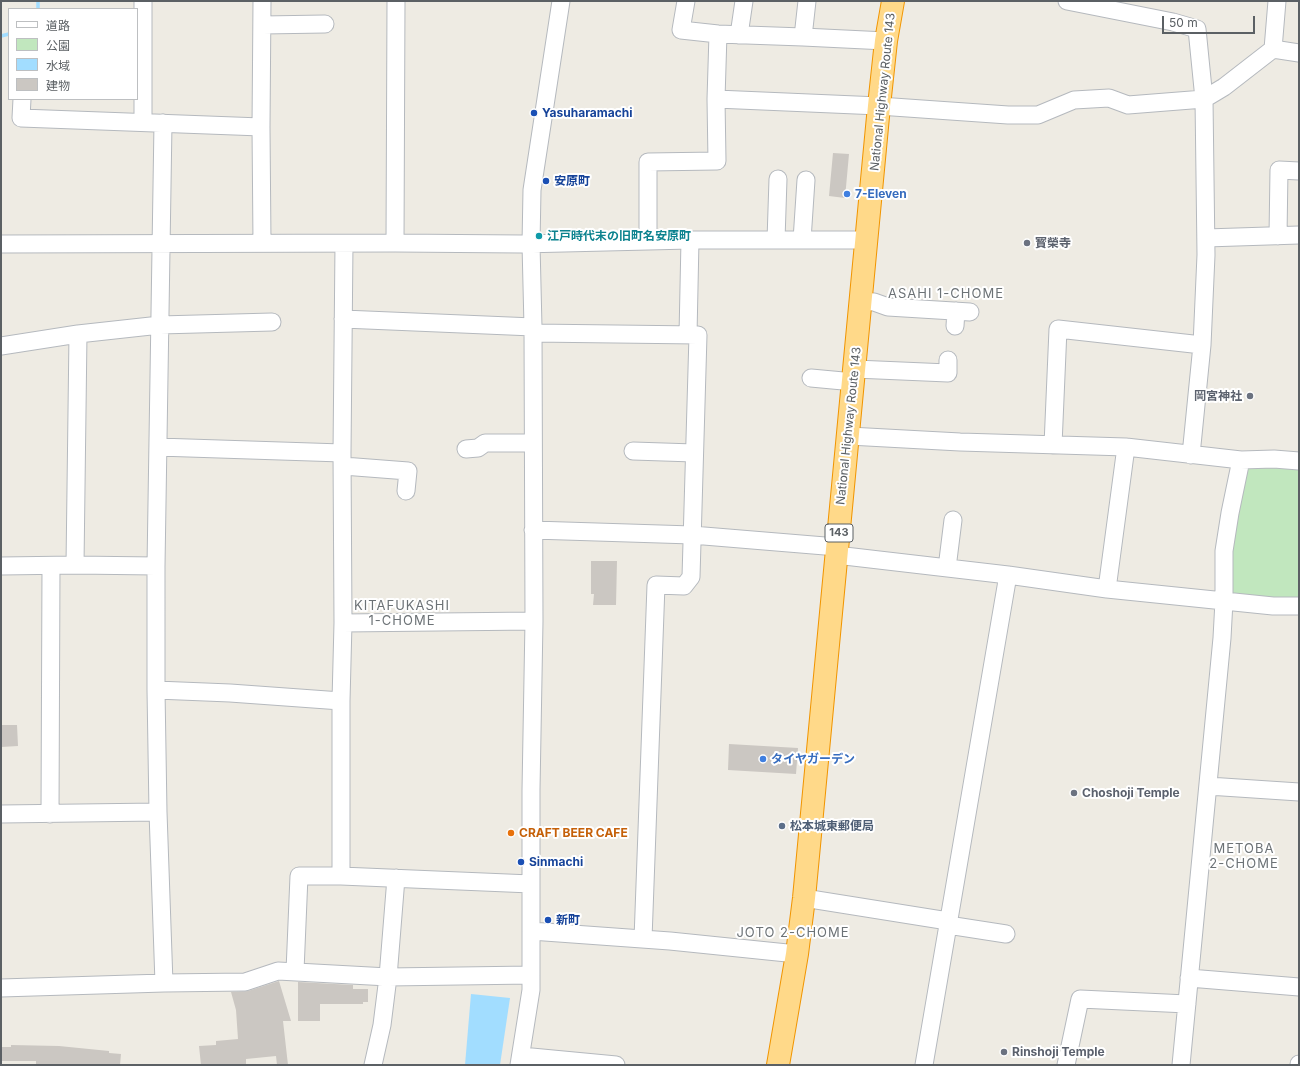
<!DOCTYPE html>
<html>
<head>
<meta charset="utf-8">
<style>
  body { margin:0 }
  #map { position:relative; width:1300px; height:1066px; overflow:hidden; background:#eeebe3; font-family:Inter,"Noto Sans JP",sans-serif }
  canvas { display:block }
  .frame { position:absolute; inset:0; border:2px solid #5b6064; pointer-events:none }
  .legend { position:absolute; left:8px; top:8px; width:130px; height:92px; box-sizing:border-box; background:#fff; border:1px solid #bdbfc1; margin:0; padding:5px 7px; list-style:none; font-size:12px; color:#5b6064 }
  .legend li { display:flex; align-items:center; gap:8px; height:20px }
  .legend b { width:20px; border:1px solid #bdbfc1 }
  .scale { position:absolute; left:1162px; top:16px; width:93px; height:18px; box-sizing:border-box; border:2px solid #5b6064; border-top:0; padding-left:5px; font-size:12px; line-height:14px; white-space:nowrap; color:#5b6064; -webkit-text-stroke:3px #fff; paint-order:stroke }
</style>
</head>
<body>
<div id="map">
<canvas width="1300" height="1066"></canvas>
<div class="frame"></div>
<ul class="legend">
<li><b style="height:5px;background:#fff"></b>道路</li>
<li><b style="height:11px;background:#c1e7be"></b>公園</li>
<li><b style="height:11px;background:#a2ddff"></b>水域</li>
<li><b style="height:11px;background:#cbc7c2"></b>建物</li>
</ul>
<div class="scale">50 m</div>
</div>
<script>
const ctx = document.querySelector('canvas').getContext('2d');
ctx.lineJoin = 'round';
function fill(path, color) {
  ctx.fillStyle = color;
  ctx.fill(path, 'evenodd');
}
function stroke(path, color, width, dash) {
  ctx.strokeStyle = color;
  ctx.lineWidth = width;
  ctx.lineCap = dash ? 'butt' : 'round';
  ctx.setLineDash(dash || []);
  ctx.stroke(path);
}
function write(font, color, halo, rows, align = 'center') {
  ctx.font = font + ' Inter,"Noto Sans JP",sans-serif';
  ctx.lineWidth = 4;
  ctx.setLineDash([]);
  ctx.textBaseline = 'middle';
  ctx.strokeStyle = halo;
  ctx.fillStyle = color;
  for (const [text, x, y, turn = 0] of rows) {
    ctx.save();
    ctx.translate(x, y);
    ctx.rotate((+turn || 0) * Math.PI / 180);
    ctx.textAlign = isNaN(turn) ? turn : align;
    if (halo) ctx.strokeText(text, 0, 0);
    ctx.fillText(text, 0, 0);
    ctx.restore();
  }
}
fill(new Path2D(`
  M1252 464H1299V603L1232 594 1230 558 1246 469Z`), '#c1e7be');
fill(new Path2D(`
  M471 994 510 998 500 1065H465Z`), '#a2ddff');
stroke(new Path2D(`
  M38 1V9
  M1 36 9 34`), '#a2ddff', 3.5);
fill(new Path2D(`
  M833 153 849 154 845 198 829 196Z
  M591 561H617L616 605H593L594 594H591Z
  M1 725H17L18 746 1 747Z
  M729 744 798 748 796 774 728 770Z
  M279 981 291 1021H283L288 1065H277L276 1056 246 1059V1064L201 1065 199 1046 216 1045V1041L238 1039 236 1010 231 992 248 991Z
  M298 982 353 985V989H368V1002H363V1004H320V1021H298Z
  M11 1045 59 1046 109 1051V1053L121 1054 120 1065H36V1061H1V1047H11Z`), '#cbc7c2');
const minor = new Path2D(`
  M143 1V122
  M686 1 681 30 718 34 803 37
  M807 1 803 37 886 41
  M1067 1 1173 22 1197 29 1204 99 1206 255 1202 345 1191 455
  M263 25 325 24
  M739 35 744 1
  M1273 49 1299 53
  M22 99 21 118 261 127
  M716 99 879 106 1008 115H1038L1074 100 1109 98 1128 105 1204 99 1224 87 1273 49 1277 1
  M163 123 156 566V690L158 812 164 983
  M1278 236 1279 170 1299 171
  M1206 238 1299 235
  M776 240 778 179
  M802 240 806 180
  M648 241V162L717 161 716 99 718 34
  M262 243 261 127 262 1
  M395 243 396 1
  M1 244 395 243 522 244 690 240H867
  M861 301 874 302 888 307 970 312
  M343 319 533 327
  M955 326 956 311
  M533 333 698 335 691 577 684 586 656 585 643 939
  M688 335 690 240
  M1 346 78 334 160 325 272 322
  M855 369 948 373V360
  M811 378 854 382
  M849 436 960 442 1126 447 1241 460 1274 459 1299 461
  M1053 445 1058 329 1202 345
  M158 447 342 453
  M466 449 478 448 485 443H533
  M633 451 694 453
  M343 466 408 471 406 491
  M533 530 692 535 837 547
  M836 555 1008 575 1107 589 1273 606H1299
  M75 565 78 334
  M1 566 75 565 156 566
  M947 568 953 520
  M1107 589 1126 447
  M343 623 534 621
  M156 690 230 693 341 701
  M1208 786 1299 792
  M1 814 158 812
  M50 814 51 566
  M341 876V701L343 623 342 453 344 244
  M804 898 948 921
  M948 925 1006 934
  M531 931 670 941 797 954
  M295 971 299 876H341L531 884
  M1189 978 1299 987
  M1 988 164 983 245 982 278 971 388 977 531 975
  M521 1056 616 1065
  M373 1065 382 1025 388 977 396 878
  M519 1065 531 990V790L534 621 533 327 531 244 532 190 561 1
  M924 1065 1008 575
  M1066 1065 1080 999 1187 1004
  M1181 1065 1222 638 1224 601V551L1230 513 1241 460
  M1299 1065V1064`);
const highway = new Path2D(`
  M778 1065 797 954 804 898 879 106 886 41 893 1`);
stroke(minor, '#b5b9be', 19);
stroke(highway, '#f19500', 24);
stroke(minor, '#fff', 17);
stroke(highway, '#ffd989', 22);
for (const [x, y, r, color] of [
  [534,113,4,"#1a4fb4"],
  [546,181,4,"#1a4fb4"],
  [847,194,4,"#3f7fe0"],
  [539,236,4,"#0f9aa8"],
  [1027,243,4,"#6b7280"],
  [1250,396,4,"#6b7280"],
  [763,759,4,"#3f7fe0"],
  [1074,793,4,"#6b7280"],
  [782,826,4,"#5c6f8a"],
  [511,833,4,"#e8710a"],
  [521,862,4,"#1a4fb4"],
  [548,920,4,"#1a4fb4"],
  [1004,1052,4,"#6b7280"]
]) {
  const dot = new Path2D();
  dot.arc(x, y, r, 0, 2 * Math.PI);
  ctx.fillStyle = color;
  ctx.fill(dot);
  stroke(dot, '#fff', 1.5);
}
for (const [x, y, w] of [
  [839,533,28]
]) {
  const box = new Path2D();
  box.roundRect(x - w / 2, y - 9, w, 18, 3);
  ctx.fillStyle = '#fff';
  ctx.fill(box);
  stroke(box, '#5b6064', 1);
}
write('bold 11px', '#5b6064', null, [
  ["143",839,533]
]);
write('12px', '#5b6064', '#fff', [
  ["National Highway Route 143",883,92,-84],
  ["National Highway Route 143",849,426,-84]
]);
write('bold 12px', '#164399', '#fff', [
  ["Yasuharamachi",542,113],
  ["安原町",554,181],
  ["Sinmachi",529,862],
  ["新町",556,920]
], 'left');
write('bold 12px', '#366cbe', '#fff', [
  ["7-Eleven",855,194],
  ["タイヤガーデン",771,759]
], 'left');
write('bold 12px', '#0d838f', '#fff', [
  ["江戸時代末の旧町名安原町",547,236]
], 'left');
write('bold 12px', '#5b616d', '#fff', [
  ["寳榮寺",1035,243],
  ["岡宮神社",1242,396,"right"],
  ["Choshoji Temple",1082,793],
  ["Rinshoji Temple",1012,1052]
], 'left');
write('bold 12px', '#4e5e75', '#fff', [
  ["松本城東郵便局",790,826]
], 'left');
write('bold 12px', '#c56008', '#fff', [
  ["CRAFT BEER CAFE",519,833]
], 'left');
ctx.letterSpacing = '1px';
write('13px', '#6c7276', '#fff', [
  ["ASAHI 1-CHOME",946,294],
  ["KITAFUKASHI",402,606],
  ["1-CHOME",402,621],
  ["METOBA",1244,849],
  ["2-CHOME",1244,864],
  ["JOTO 2-CHOME",793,933]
]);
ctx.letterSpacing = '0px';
</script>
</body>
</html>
